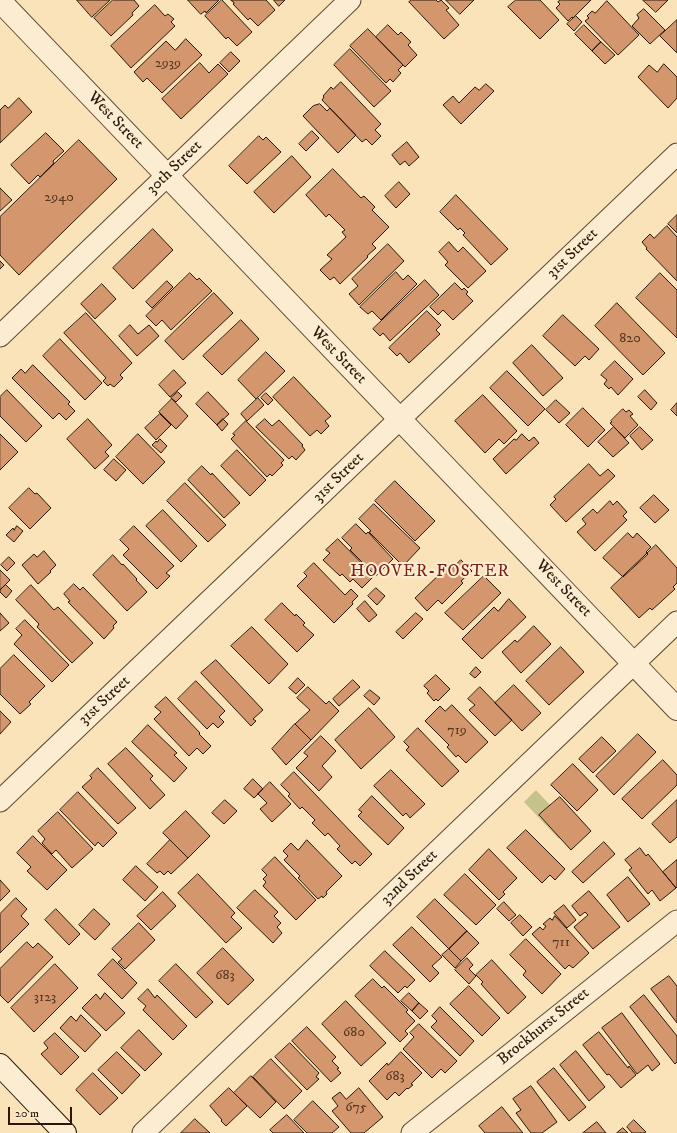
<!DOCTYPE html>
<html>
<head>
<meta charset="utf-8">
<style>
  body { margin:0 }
  #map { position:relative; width:677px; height:1133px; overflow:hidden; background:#fbe3b9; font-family:"IM FELL DW Pica",serif }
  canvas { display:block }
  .scale { position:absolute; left:8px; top:1107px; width:64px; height:18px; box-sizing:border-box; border:2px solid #291707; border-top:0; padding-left:5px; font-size:12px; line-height:14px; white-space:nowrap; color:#291707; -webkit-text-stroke:3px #fcedd2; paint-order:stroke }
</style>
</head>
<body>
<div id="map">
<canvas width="677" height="1133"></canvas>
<div class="scale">20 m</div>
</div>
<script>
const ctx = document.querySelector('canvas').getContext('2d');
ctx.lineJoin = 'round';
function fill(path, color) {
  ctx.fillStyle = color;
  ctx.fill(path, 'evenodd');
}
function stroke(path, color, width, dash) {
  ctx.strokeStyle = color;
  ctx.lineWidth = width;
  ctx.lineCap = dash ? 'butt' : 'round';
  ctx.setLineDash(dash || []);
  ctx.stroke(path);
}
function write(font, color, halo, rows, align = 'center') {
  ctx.font = font + ' "IM FELL DW Pica",serif';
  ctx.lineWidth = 4;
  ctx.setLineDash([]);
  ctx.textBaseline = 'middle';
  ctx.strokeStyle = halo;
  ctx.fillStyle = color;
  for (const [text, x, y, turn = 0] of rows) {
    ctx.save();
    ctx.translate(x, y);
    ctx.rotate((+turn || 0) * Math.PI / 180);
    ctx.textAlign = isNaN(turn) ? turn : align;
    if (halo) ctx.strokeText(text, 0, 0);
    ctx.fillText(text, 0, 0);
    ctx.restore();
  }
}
fill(new Path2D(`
  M536 790 550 805 539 816 560 838 559 839 524 802Z`), '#c5c28b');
const building = new Path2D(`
  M77 0H110L92 17Z
  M113 0H134L139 6 132 13 133 15 111 36 94 18Z
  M188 0H219L206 13 205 11 201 14Z
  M222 0 252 32 237 46 228 37 226 39 205 16Z
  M231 0H266L275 10 258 26 250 18 248 20 233 4 234 3Z
  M274 0H285L279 6Z
  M412 0H436L438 2 441 0 449 8 446 10 459 25 444 39 409 2Z
  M446 0H474L460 14Z
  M516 0H540L559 20 540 39 508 7Z
  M561 0H591L573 18 572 17 568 21 556 8 560 4 558 2Z
  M643 0H668L656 12Z
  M607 1 639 35 618 55 585 21 589 18 587 16 592 11 595 13Z
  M155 5 165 16 168 14 174 19 171 22 175 26 131 68 111 46Z
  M644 9 665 30 650 44 632 26 639 18 637 15Z
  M576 16 582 22 574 31 567 24Z
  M677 20V53L660 36Z
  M388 25 398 35 401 32 411 42 408 45 417 55 405 67 376 37Z
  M584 25 601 42 592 51 575 34Z
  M368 29 403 65 398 70 401 73 393 82 390 79 386 83 350 46Z
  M186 39 202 55 162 93 147 78 143 82 134 72 166 41 175 50Z
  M601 42 615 55 605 64 592 51Z
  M350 49 391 91 374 107 334 65Z
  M231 52 240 61 229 72 220 63Z
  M200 63 209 73 218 64 228 74 181 119 162 99Z
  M664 64 677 77V98L668 108 638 77 649 65 657 72Z
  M341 82 381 124 375 130 381 136 372 145 366 139 362 142 322 100 324 97 323 96 331 87 333 89Z
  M486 84 494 91 461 124 443 105 453 96 459 103 475 87 479 90Z
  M19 98 32 112 0 143V110L5 105 8 108Z
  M320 104 327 111 330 108 356 135 338 153 303 116 313 106Z
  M312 131 319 138 306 151 299 144Z
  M46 133 64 151 53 161 54 163 40 177 38 175 29 184 11 165Z
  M259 136 263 140 266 137 281 152 247 184 229 166Z
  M79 140 117 179 19 275 0 255V217Z
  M407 142 419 157 409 166 405 161 400 165 392 155Z
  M292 156 311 177 274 213 254 192Z
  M333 169 361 198 364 196 375 207 372 210 389 227 372 244 376 248 367 256 368 257 340 284 334 277 330 280 320 270 332 259 327 255 346 237 342 232 345 230 329 214 326 217 306 195Z
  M399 182 410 194 396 208 385 196Z
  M0 188 12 200 0 211Z
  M456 195 508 249 491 265 463 235 465 233 460 228 458 230 440 212Z
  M677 215V233L668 224Z
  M667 226 677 237V281L646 249 647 248 642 242 650 234 654 238Z
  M153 229 173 250 133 289 113 268Z
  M449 242 458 252 463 247 486 271 468 288 445 265 448 262 439 252Z
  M388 244 404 261 359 305 349 294 358 286 352 279Z
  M0 261 4 265 0 269Z
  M396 272 403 280 408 275 417 284 381 320 372 311 368 314 360 307Z
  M190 273 197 280 199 278 212 291 171 330 162 320 156 326 146 316Z
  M660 273 677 290V338L636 298Z
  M425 280 439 295 390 341 383 333 380 336 373 329Z
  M167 281 173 287 152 308 146 302Z
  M455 283 462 290 464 288 468 292 466 294 473 301 453 320 443 310 438 315 430 307Z
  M102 284 116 299 95 319 81 304Z
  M214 293 233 313 183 360 165 341Z
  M617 303 665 353 643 375 595 326Z
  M427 311 441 325 436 330 440 334 409 363 400 353 397 356 389 348Z
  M86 313 132 363 120 375 123 378 114 387 110 384 108 386 103 381 106 378 64 333Z
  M563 315 599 349 589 360 585 356 575 366 543 336Z
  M241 320 259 339 222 375 203 356Z
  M130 325 138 334 149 325 159 336 137 356 119 336Z
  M60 339 102 383 85 400 43 356Z
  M532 345 563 378 543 396 513 363Z
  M266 352 285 371 256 399 238 380Z
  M615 361 633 379 618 395 611 387 609 389 604 384 607 380 601 375Z
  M33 365 70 402 68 404 75 411 66 420 59 413 53 419 12 378 21 369 25 373Z
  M174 370 186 383 170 397 159 385Z
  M507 371 545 409 528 426 490 388Z
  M294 377 331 416 325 421 329 426 321 434 317 430 310 436 273 397Z
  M7 390 42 426 26 442 0 416V397Z
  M645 390 657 403 651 410 638 397Z
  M178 392 182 396 176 402 171 398Z
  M208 392 229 414 217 425 196 404Z
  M266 393 273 400 268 405 261 398Z
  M483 395 517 431 504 444 499 439 485 453 455 421Z
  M258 398 264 405 247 421 241 414Z
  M172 399 188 416 176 429 159 412Z
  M556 400 570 413 559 423 546 410Z
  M677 403V416L671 410Z
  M583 408 605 430 588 447 566 425Z
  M623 409 626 412 629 410 633 414 630 416 638 425 625 438 610 423 612 422 611 421Z
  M160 414 171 425 156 440 145 428Z
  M88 419 112 445 105 452 109 456 95 469 67 439Z
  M223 419 228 424 222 431 217 425Z
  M265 419 272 426 279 420 303 445 302 446 305 450 296 460 292 456 289 459 256 427Z
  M246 421 284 460 281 463 283 465 272 476 270 474 267 477 231 439 235 435 233 434Z
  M614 427 629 443 613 457 598 442Z
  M640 427 653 440 642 450 630 436Z
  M0 434 18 452 0 470Z
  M138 434 165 462 143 484 116 457Z
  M522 434 529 441 534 437 539 443 506 474 493 459 514 439 516 440Z
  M160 439 167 446 161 453 152 445 156 441 157 442Z
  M237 450 266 480 250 496 221 466Z
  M114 459 126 470 116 481 104 470Z
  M589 464 600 476 608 469 615 476 566 522 550 505 556 499 554 497Z
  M202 466 211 475 212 473 240 503 224 518 188 480Z
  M395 481 435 521 415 541 375 501Z
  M185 483 226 525 208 542 167 501Z
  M29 488 35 494 37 493 51 508 30 529 9 508Z
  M654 495 669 510 655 523 640 508Z
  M610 501 613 505 617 501 627 512 623 516 627 520 595 551 577 532 586 524 582 519 593 509 597 513Z
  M374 504 420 548 403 566 369 532 371 531 359 519Z
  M163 510 197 546 181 562 146 526Z
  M356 524 366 534 368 532 393 559 376 576 350 550 352 548 342 538Z
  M17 526 23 531 14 542 6 535 13 528 14 530Z
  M134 526 174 566 166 573 170 576 157 589 123 555 129 549 120 540Z
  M628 533 633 538 637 533 651 547 646 552 648 554 623 577 603 558Z
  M338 539 374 576 362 588 353 579 350 582 342 574 340 576 323 560 330 553 326 550Z
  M656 545 677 568V583L673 587 675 589 652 610 650 608 639 618 611 588Z
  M44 551 56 565 50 571 51 572 38 584 22 565 34 554 37 557Z
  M113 555 122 565 123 564 137 579 136 580 147 592 127 611 93 575Z
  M9 557 15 563 7 571 1 565Z
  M461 560 472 571 461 581 463 583 442 604 438 600 427 611 415 598 447 567 450 570Z
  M314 563 345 595 351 589 358 596 352 602 353 604 334 623 297 586 307 576 304 573Z
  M0 570 10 580 0 590Z
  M484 576 501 593 463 630 445 613Z
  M74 584 80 590 83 587 117 622 113 626 114 628 104 639 68 602 70 601 64 594Z
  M6 585 12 591 6 598 0 592V590Z
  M31 585 54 610 58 607 93 643 72 663 37 627 39 624 16 600Z
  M376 588 385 596 377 605 368 596Z
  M509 599 526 617 482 659 462 639 494 607 498 611Z
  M365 601 377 615 369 622 357 609Z
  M282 603 295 616 296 614 305 623 303 625 314 635 297 652 265 620Z
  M0 613 9 623 0 631Z
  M416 613 423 619 403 639 396 632Z
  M25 620 69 665 52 682 14 644 22 635 16 629Z
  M534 626 551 644 521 673 502 652 515 640 517 642Z
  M252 627 288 664 269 684 231 646Z
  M561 647 584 672 549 705 526 681Z
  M14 655 45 686 29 702 31 704 20 714 0 694V669Z
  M216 660 263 710 253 719 256 721 251 726 201 673Z
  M476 667 481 672 475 678 470 674Z
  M436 675 450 689 438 701 436 699 434 701 427 693 429 691 424 686Z
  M298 678 305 685 296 694 289 688Z
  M353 680 360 687 339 706 333 699Z
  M196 681 225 711 219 717 224 722 218 728 213 723 207 729 178 699Z
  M514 685 541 713 522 731 495 703Z
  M308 687 326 704 329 701 339 711 311 740 295 724 310 710 297 698Z
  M480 687 512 720 495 736 469 710 475 705 468 699Z
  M370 690 380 698 374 705 364 696Z
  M166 697 200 733 199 734 211 746 203 754 197 748 189 756 154 719 161 712 155 707Z
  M452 705 488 742 466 763 458 755 456 757 447 747 449 745 425 721 440 706 445 711Z
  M369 708 395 737 361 769 335 740Z
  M0 711 11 722 0 734Z
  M295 724 311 740 286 765 272 749Z
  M148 725 177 753 174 755 187 768 174 782 132 742Z
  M418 728 459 771 442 787 406 750 409 747 404 742Z
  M638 734 656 752 614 795 596 776Z
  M321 736 336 751 322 766 332 777 319 791 296 768 308 756 304 753Z
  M602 737 616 751 593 773 579 759Z
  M126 748 153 776 150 779 165 795 150 809 108 764Z
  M663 760 677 775V785L642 819 622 799Z
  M573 764 598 790 577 811 551 785Z
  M98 768 136 808 118 824 82 787 92 778 90 776Z
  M391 770 425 804 410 818 406 813 403 816 374 786Z
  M294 772 372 854 360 866 355 861 352 864 337 849 340 846 328 833 325 836 312 823 315 820 302 807 300 809 288 796 290 794 281 785Z
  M253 779 263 789 254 798 244 789Z
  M270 782 291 804 272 822 260 809 267 803 258 794Z
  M78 792 117 833 103 847 98 842 95 846 60 810Z
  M372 796 404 828 388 845 358 816 362 812 359 810Z
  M560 797 591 831 571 850 539 815Z
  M225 800 237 811 224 824 212 813Z
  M677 800V837L670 843 652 824Z
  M186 811 210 836 188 858 163 833Z
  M58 812 93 849 72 868 56 850 52 854 42 843 45 839 38 831Z
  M526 830 565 869 555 880 550 875 542 883 507 848Z
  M33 836 67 870 47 890 27 871 31 867 17 853Z
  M170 840 188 858 171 874 168 871 164 875 160 871 157 873 147 864Z
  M307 840 342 876 326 892 327 894 323 898 322 896 318 899 298 878 300 876 284 860 288 856 283 851 291 843 298 850Z
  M604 842 615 854 583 883 572 872Z
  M640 848 646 856 648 854 676 888 660 901 652 890 648 894 629 870 632 868 625 860Z
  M489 849 517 878 503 892 505 894 499 900 469 870Z
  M275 857 316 900 296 920 263 886 266 882 263 879 267 875 262 870Z
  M677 860V887L676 888 663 872Z
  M136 866 158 887 145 901 123 880Z
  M198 874 235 913 231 917 242 928 226 943 178 893Z
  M465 874 496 905 476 925 444 895Z
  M628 877 650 904 628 922 607 895Z
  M0 880 10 891 0 901Z
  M255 890 278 912 274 916 281 923 277 927 282 933 273 943 237 908Z
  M589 891 620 927 593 949 574 927 588 915 585 912 580 916 572 906Z
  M163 892 176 906 151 930 137 916Z
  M16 898 27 909 21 916 29 924 0 953V914Z
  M435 899 467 931 449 949 417 917Z
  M504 902 516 915 509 921 497 909Z
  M564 905 576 920 567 928 554 913Z
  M56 909 80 934 69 945 45 920Z
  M94 909 110 924 95 940 79 925Z
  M520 915 532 927 523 936 511 923Z
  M555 916 589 953 573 968 569 965 565 969 532 934 540 927 543 930 546 926 543 924 550 918 552 920Z
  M139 923 155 940 125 969 118 962 122 959 112 949Z
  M412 927 442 957 432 966 439 973 430 982 393 945Z
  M467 931 479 943 461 961 449 949Z
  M526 939 561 974 542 994 523 975 526 971 510 955Z
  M27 942 33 948 38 943 53 957 8 1003 0 995V969Z
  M223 948 254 980 228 1005 197 973Z
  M449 949 461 961 455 968 442 955Z
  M385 951 415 980 407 988 405 986 398 993 370 966Z
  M467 958 473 965 469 969 476 976 469 984 455 970Z
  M113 959 137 983 122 999 98 975Z
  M492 960 526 997 508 1014 481 984 483 982 476 975Z
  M55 964 78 988 34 1032 11 1008Z
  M176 964 213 1002 196 1018 159 981Z
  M669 976 677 986V1023L651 989Z
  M373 979 382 988 384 986 408 1010 406 1012 415 1021 405 1031 408 1034 400 1042 355 996Z
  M469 986 500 1018 482 1036 450 1004Z
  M148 989 155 998 157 995 187 1026 173 1040 143 1010 146 1006 138 999Z
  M105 993 125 1013 106 1031 82 1008 96 994 100 999Z
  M409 993 419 1003 412 1011 401 1001Z
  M644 995 677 1036V1062L675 1064 630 1007Z
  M346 1001 386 1043 361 1066 322 1024Z
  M419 1003 428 1011 420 1019 412 1011Z
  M440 1007 474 1041 460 1056 431 1027 437 1021 432 1016Z
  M622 1013 660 1064 652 1071 648 1065 637 1074 602 1028Z
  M81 1015 101 1035 85 1052 60 1028 71 1016 76 1021Z
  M419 1024 457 1061 445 1073 441 1069 432 1078 403 1049 414 1037 410 1033Z
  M307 1027 336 1057 332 1061 339 1068 337 1069 341 1073 331 1082 292 1041Z
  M139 1030 162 1054 145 1071 121 1048Z
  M599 1032 628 1068 629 1066 636 1075 621 1088 609 1074 607 1075 583 1045Z
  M55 1033 79 1057 61 1075 41 1054 48 1048 44 1043Z
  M290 1043 319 1073 316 1077 319 1079 307 1090 275 1057Z
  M576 1051 605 1087 589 1101 560 1065Z
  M117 1052 140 1075 122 1094 98 1070Z
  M401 1052 422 1073 411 1084 413 1085 408 1089 407 1088 399 1096 395 1092 387 1100 369 1081 387 1063 388 1065Z
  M271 1059 302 1091 284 1109 253 1077Z
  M554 1068 586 1107 569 1121 537 1082Z
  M93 1073 118 1098 100 1115 76 1090Z
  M251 1076 276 1102 260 1118 234 1093Z
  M531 1086 557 1122 542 1133H531L516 1113 521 1110 513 1099Z
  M229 1088 247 1106 226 1126 221 1121 222 1120 210 1106Z
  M359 1088 383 1117 364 1133H351L332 1111 338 1106 332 1098 340 1092 346 1099Z
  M313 1101 339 1127 332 1133H307L294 1120Z
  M502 1107 523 1133H485L479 1126Z
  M287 1115 304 1133H273L270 1130Z
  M195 1119 210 1133H181Z
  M634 1120 646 1132 644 1133H632L627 1127Z
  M597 1122 606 1133H583Z
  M623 1128 628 1133H617Z`);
fill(building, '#d4966d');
stroke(building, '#291707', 1);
const minor = new Path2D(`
  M0 336 350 0
  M0 801 677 154
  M143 1133 677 622
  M412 1133 677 921`);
const tertiary = new Path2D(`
  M0 1 677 709`);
const secondary = new Path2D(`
  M0 1065 65 1133`);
stroke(minor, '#5e4a34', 23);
stroke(tertiary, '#5e4a34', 24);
stroke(secondary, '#291707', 24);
stroke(minor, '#fcedd2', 21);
stroke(tertiary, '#fcedd2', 22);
stroke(secondary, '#fcedd2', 22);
write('14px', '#543720', null, [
  ["2939",168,64],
  ["2940",59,198],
  ["820",630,339],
  ["719",457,731],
  ["711",561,943],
  ["683",225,976],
  ["3123",45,998],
  ["680",354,1033],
  ["683",395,1077],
  ["675",356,1108]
]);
write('16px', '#291707', '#fcedd2', [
  ["West Street",115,121,46],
  ["30th Street",175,168,-44],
  ["31st Street",573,254,-44],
  ["West Street",338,356,46],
  ["31st Street",339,478,-44],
  ["West Street",563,589,46],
  ["31st Street",105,701,-43],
  ["32nd Street",410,878,-44],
  ["Brockhurst Street",544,1027,-39]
]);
ctx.letterSpacing = '1px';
write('17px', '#7a1f14', '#fcedd2', [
  ["HOOVER-FOSTER",430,572]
]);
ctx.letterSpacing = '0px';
</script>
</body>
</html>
